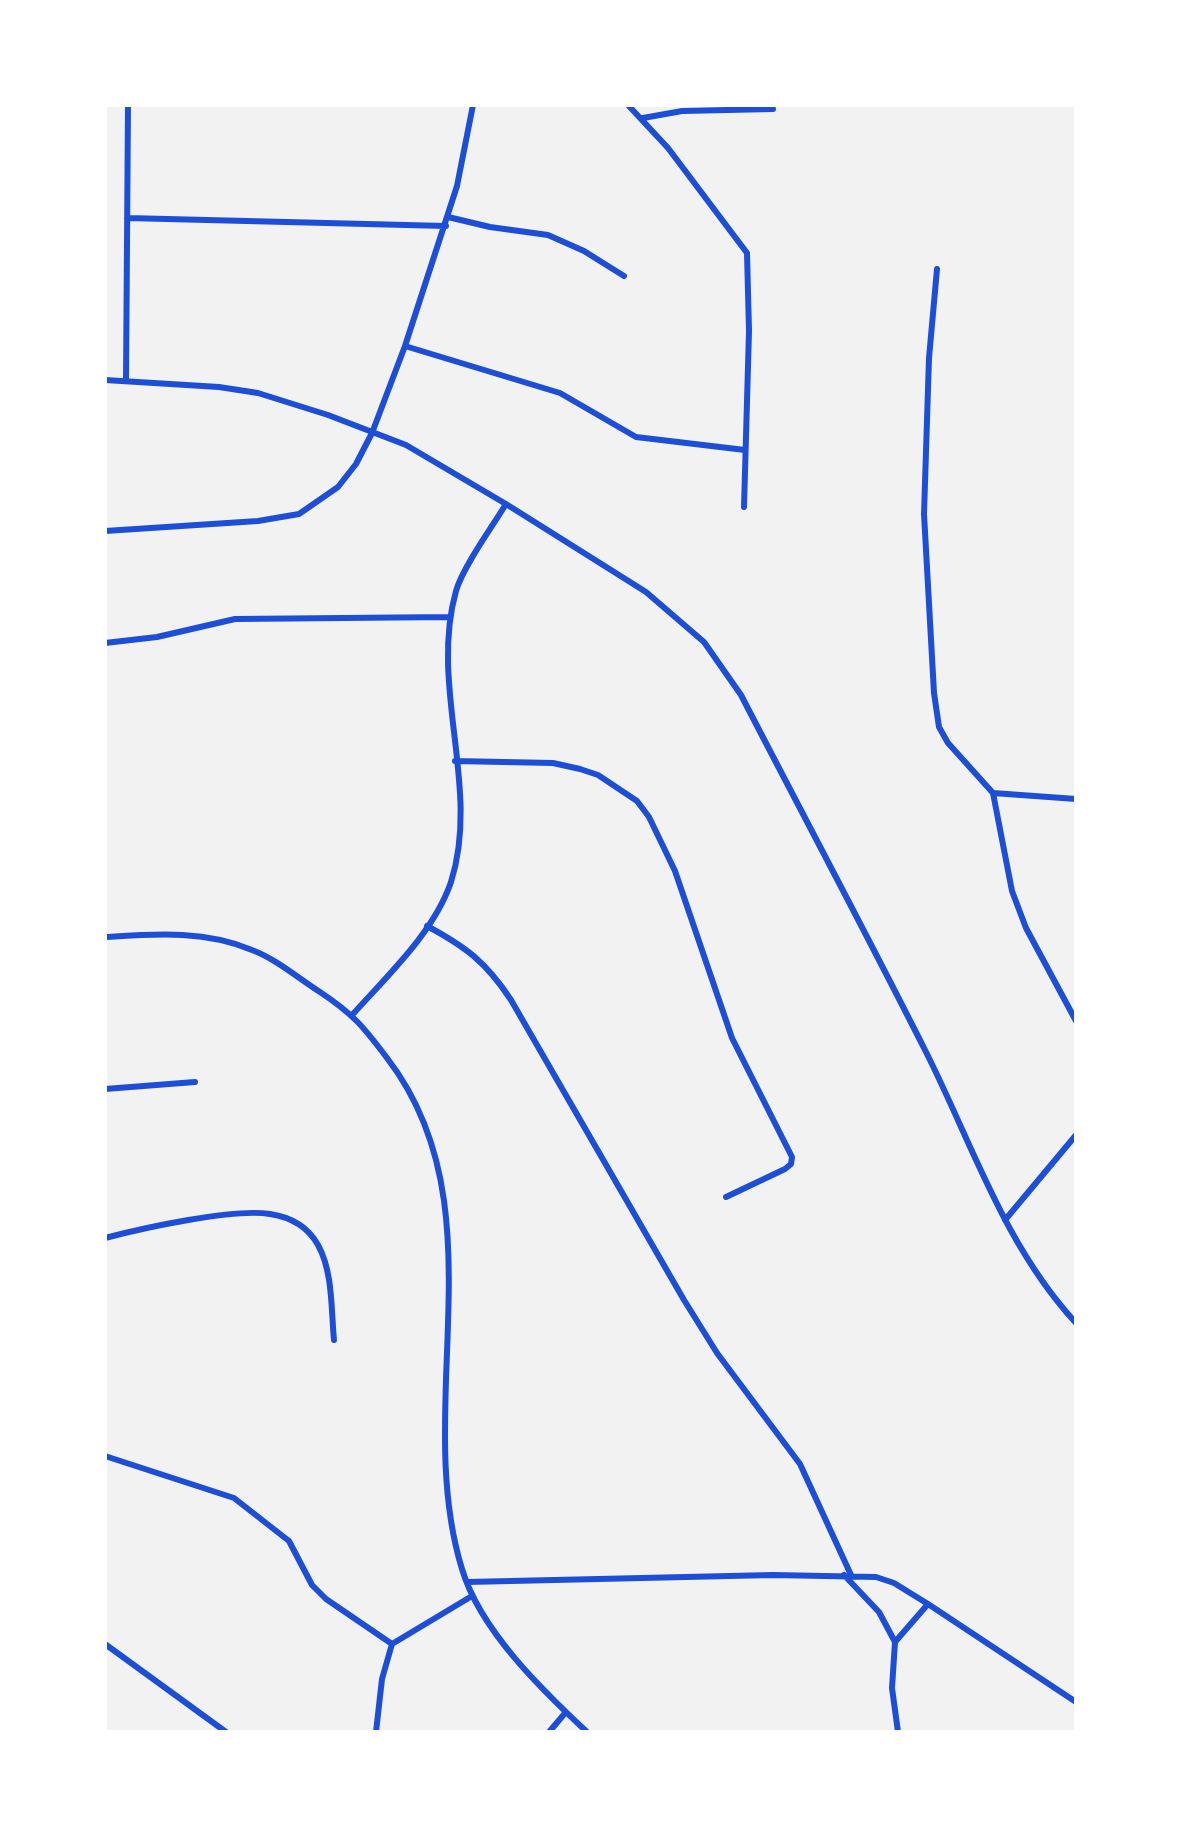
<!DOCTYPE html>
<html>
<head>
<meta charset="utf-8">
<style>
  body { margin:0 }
  #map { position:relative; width:1181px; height:1837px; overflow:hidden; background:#f2f2f2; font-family:Raleway,sans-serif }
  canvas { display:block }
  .frame { position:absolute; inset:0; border:107px solid #fff; pointer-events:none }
</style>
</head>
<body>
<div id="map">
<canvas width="1181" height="1837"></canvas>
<div class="frame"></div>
</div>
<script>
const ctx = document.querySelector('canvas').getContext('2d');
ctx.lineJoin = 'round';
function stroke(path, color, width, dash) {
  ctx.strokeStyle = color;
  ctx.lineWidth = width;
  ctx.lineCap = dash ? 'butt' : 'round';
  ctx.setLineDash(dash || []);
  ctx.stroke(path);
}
stroke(new Path2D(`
  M628 105 668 148 747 253 749 331 744 507
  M643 118 682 111 773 109
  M448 217 490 227 548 235 584 251 624 276
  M127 218 446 226
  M937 269 929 358 924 514 934 693 939 727 948 743 993 793 1012 891 1026 928 1076 1021
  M405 346 560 393 636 437 745 450
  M105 380 219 387 258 393 328 415 406 445 506 504 646 592 704 642 741 695C802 813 865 931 925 1050 972 1143 1004 1245 1076 1323
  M126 380 128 105
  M105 531 258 521 299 514 338 487 356 464 372 433 405 346 457 186 473 105
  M105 643 157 637 235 619 450 617
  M455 761 553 763 580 769 598 775 637 801 649 817 675 871 732 1038 792 1157 791 1164 785 1169 726 1197
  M993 793 1076 799
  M427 926C466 947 486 962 511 1000L684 1300 717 1353 800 1464 851 1575
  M105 937C155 934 205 930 252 950 276 959 298 978 320 992 353 1014 363 1026 387 1058 502 1207 411 1403 462 1569 480 1630 542 1690 587 1732
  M353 1014C388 975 434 932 451 882 481 788 429 687 456 591 463 567 492 527 506 504
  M105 1089 195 1082
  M1005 1220 1076 1135
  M105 1238C143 1228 234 1208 270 1214 290 1217 308 1227 318 1245 333 1272 331 1309 334 1340
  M105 1456 234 1498 289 1541 312 1585 326 1599 392 1644
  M844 1575 879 1612 895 1642 892 1688 898 1732
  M467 1582 773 1575 876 1577 894 1583 928 1604 1076 1702
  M895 1642 928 1604
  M105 1644 226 1732
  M376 1732 382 1679 392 1644 472 1596
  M549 1732 566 1712`), '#1d4ed8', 6);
</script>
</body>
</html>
